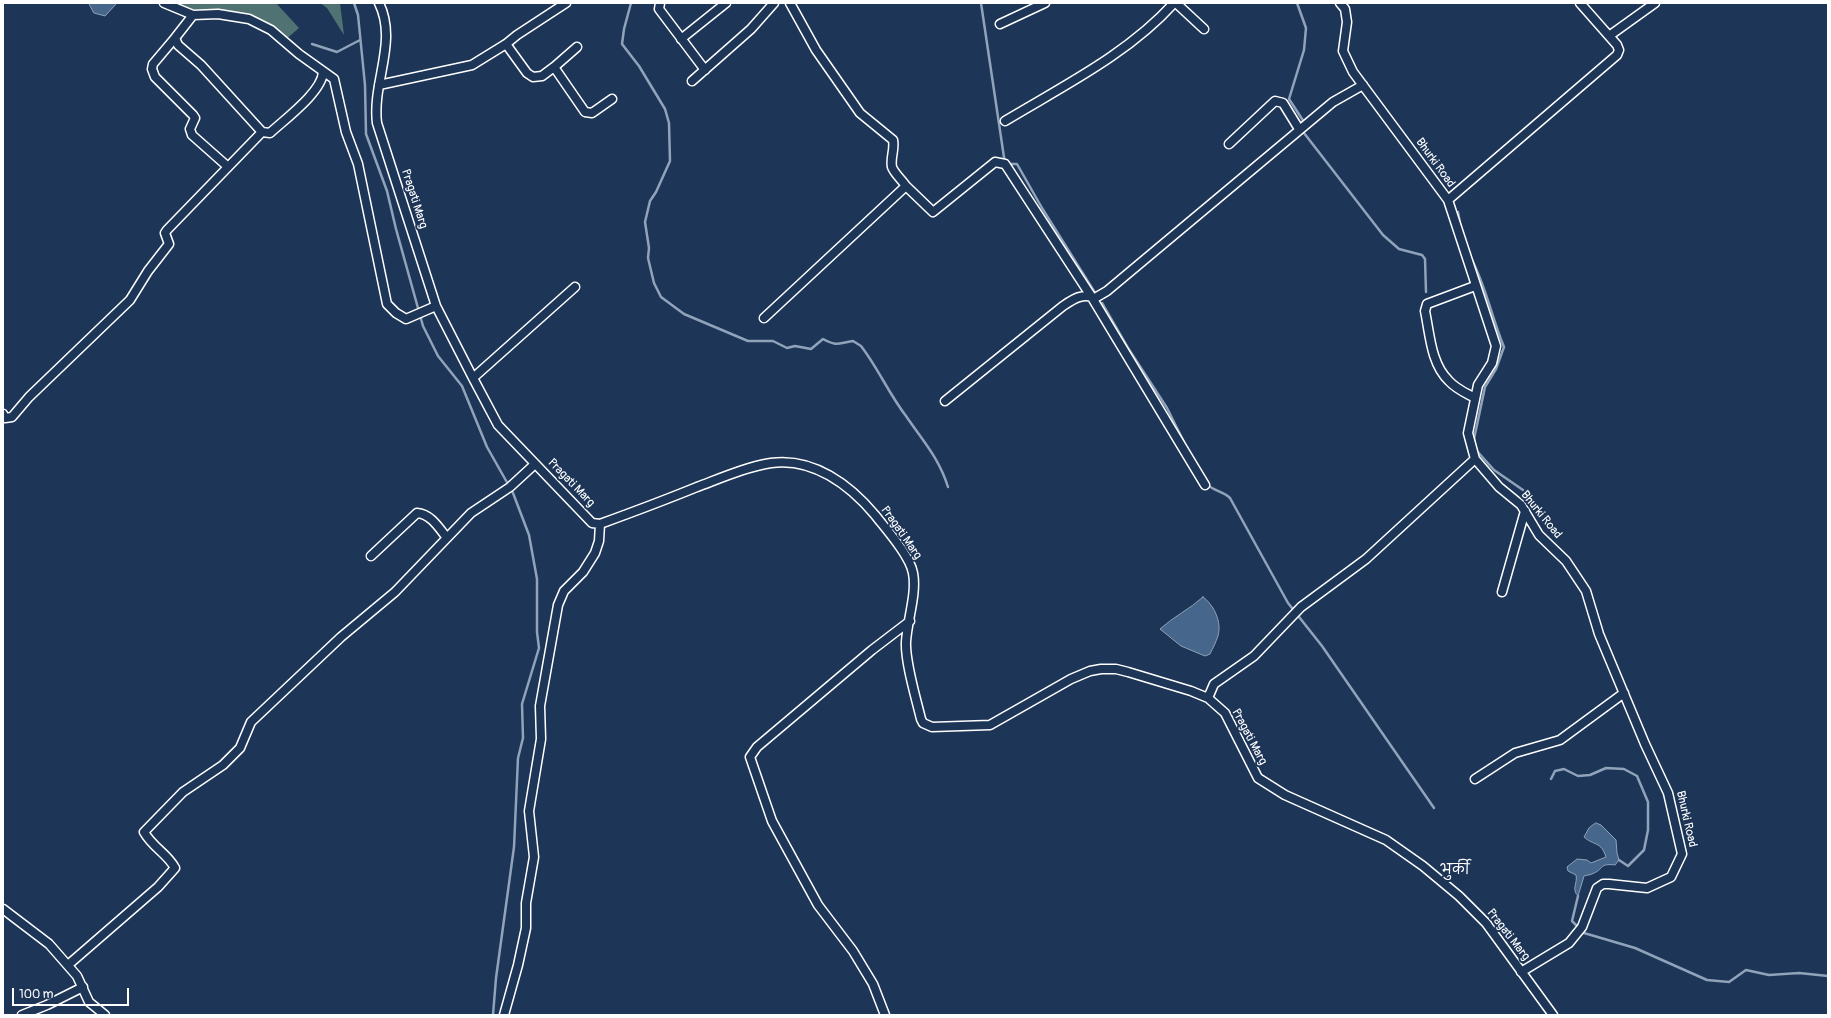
<!DOCTYPE html>
<html>
<head>
<meta charset="utf-8">
<style>
  body { margin:0 }
  #map { position:relative; width:1831px; height:1018px; overflow:hidden; background:#1d3557; font-family:Pangolin,sans-serif }
  canvas { display:block }
  .frame { position:absolute; inset:0; border:4px solid #fff; pointer-events:none }
  .scale { position:absolute; left:12px; top:988px; width:117px; height:18px; box-sizing:border-box; border:2px solid #fff; border-top:0; padding-left:5px; font-size:12px; line-height:14px; white-space:nowrap; color:#fff; -webkit-text-stroke:3px #1d3557; paint-order:stroke }
</style>
</head>
<body>
<div id="map">
<canvas width="1831" height="1018"></canvas>
<div class="frame"></div>
<div class="scale">100 m</div>
</div>
<script>
const ctx = document.querySelector('canvas').getContext('2d');
ctx.lineJoin = 'round';
function fill(path, color) {
  ctx.fillStyle = color;
  ctx.fill(path, 'evenodd');
}
function stroke(path, color, width, dash) {
  ctx.strokeStyle = color;
  ctx.lineWidth = width;
  ctx.lineCap = dash ? 'butt' : 'round';
  ctx.setLineDash(dash || []);
  ctx.stroke(path);
}
function write(font, color, halo, rows, align = 'center') {
  ctx.font = font + ' Pangolin,"Playpen Sans Deva",sans-serif';
  ctx.lineWidth = 4;
  ctx.setLineDash([]);
  ctx.textBaseline = 'middle';
  ctx.strokeStyle = halo;
  ctx.fillStyle = color;
  for (const [text, x, y, turn = 0] of rows) {
    ctx.save();
    ctx.translate(x, y);
    ctx.rotate((+turn || 0) * Math.PI / 180);
    ctx.textAlign = isNaN(turn) ? turn : align;
    if (halo) ctx.strokeText(text, 0, 0);
    ctx.fillText(text, 0, 0);
    ctx.restore();
  }
}
fill(new Path2D(`
  M164 3H276L299 28 284 41 249 19 193 15Z
  M320 3H340L344 35 327 8Z`), '#507272');
const water = new Path2D(`
  M89 3H117L105 16 94 13Z
  M1203 597C1214 605 1222 622 1218 636 1216 642 1213 648 1210 654L1205 656 1181 646 1160 629C1173 617 1190 609 1203 597Z
  M1596 823 1601 825 1616 840 1617 853 1619 860 1615 865C1599 863 1604 869 1594 873 1591 875 1587 875 1584 876L1578 896C1571 889 1578 883 1576 875L1568 871 1567 867 1577 859 1587 860 1591 863 1606 857C1601 841 1594 846 1584 837L1589 828Z`);
fill(water, '#46668c');
stroke(water, '#90a3ba', 1);
stroke(new Path2D(`
  M354 3 358 15 365 85 366 134 387 191 396 229 423 326 438 356 462 386 487 447 513 493 529 535 537 579V632L539 648 522 704 523 738 518 758 514 847 496 978 493 1015
  M631 3 624 29 622 44 639 66 665 109 669 123 670 161 656 192 650 201 645 222 649 248 648 258 654 283 661 297 684 314 748 341H773L787 348 795 346 811 349 823 339C838 347 838 343 853 341L861 346C878 368 889 394 906 416 923 441 939 458 948 487
  M981 3 1005 164H1017L1042 208 1097 296
  M1297 3 1306 28 1304 50 1289 99 1304 122
  M312 44 337 52 360 40
  M1304 133 1383 235 1399 249 1422 255 1425 259 1426 292
  M1458 212 1461 229
  M1472 260C1486 287 1492 318 1504 347L1496 369 1485 387 1474 439 1476 450 1494 470 1523 490
  M1102 303 1128 348 1167 408 1187 448
  M1207 484C1213 491 1223 491 1230 498L1288 603 1322 646 1434 808
  M1551 779 1555 771 1564 769 1578 776 1590 775 1606 768 1624 769 1637 776 1648 802V830L1644 850 1628 866 1619 860
  M1578 896 1572 921 1584 933 1635 948 1707 980 1729 982 1746 970 1769 975 1799 973 1828 976`), '#90a3ba', 2.5);
const street = new Path2D(`
  M164 3 193 15 218 14 249 19 271 30 299 54 334 79 346 132 358 164 387 304 396 313 406 319 436 306
  M379 3C398 42 372 82 377 123L436 306 473 378 498 425 592 523 600 524C633 512 665 500 697 487 721 478 746 467 771 463 813 457 850 485 875 515 886 529 910 556 913 573 917 594 907 621 906 642 905 662 916 698 921 719L923 723 932 727 990 725 1071 679 1090 671 1101 669H1116L1128 672 1191 691 1208 698 1225 713 1258 778 1285 795 1386 840 1423 866 1459 896 1486 923 1553 1015
  M660 3 659 9 705 70
  M1176 3 1204 29
  M1340 3 1345 9 1347 22 1343 51 1353 72 1448 200 1496 346 1492 363 1478 385 1468 433 1475 459 1499 487 1521 505 1539 535 1566 561 1586 591 1599 634 1645 744 1668 793 1682 854 1671 877 1647 888 1609 884H1603L1597 888 1582 927 1569 943 1521 972
  M1000 24 1045 3
  M1609 36 1655 3
  M175 38 153 64 152 69 155 77 193 115 195 118 190 129 192 135 227 166
  M681 39 726 3
  M506 44 527 73 533 77 542 76 554 67 585 112 592 113 612 99
  M553 68 577 47
  M692 81 751 29 774 3
  M379 85 472 65 506 44 517 35 566 3
  M1005 121C1063 86 1128 54 1174 3
  M262 132 270 133C285 119 322 92 323 72
  M1229 144 1275 101 1283 103 1299 129
  M906 186 933 212 995 162 1005 164 1091 296 1205 485
  M1448 200 1617 55 1619 50 1617 45 1580 3
  M1475 286 1427 304 1425 311C1430 335 1431 364 1449 381 1456 389 1466 393 1475 398
  M764 318 906 186C902 180 894 173 892 167 890 158 895 150 893 140L860 113 816 50 790 3
  M473 378 575 287
  M945 401 1063 306C1072 300 1083 292 1095 298L1107 291 1333 102 1363 85
  M3 414 5 418 12 417 29 397 130 300 148 271 169 244 165 233 167 230 262 132 201 65 178 45 175 38 193 15
  M371 556 417 513C431 514 439 528 447 538
  M1502 592 1525 511
  M1208 698 1214 684 1254 656 1301 607 1366 559 1475 459
  M1475 779 1515 753 1560 740 1624 693
  M3 909 49 944 77 976 89 1002 105 1015
  M68 965 158 887 175 868C167 853 153 848 144 832L183 792 223 765 240 748 251 722 341 637 395 592 471 513 510 487 535 464
  M22 1015 47 1005 83 987
  M504 1015 518 965 526 928V903L534 857 529 811 541 739 540 706 558 605 564 591 583 572 595 553 599 541 600 524
  M885 1015 873 984 853 951 818 905 772 821 750 757 757 747 872 650 910 621`);
stroke(street, '#fff', 11);
stroke(street, '#1d3557', 8);
write('12px', '#fff', '#1d3557', [
  ["Bhurki Road",1435,163,54],
  ["Pragati Marg",414,199,72],
  ["Pragati Marg",571,483,46],
  ["Bhurki Road",1541,515,51],
  ["Pragati Marg",901,533,55],
  ["Pragati Marg",1249,737,62],
  ["Bhurki Road",1686,819,77],
  ["Pragati Marg",1508,935,52]
]);
write('14px', '#fff', '#1d3557', [
  ["भुर्की",1455,870]
]);
</script>
</body>
</html>
